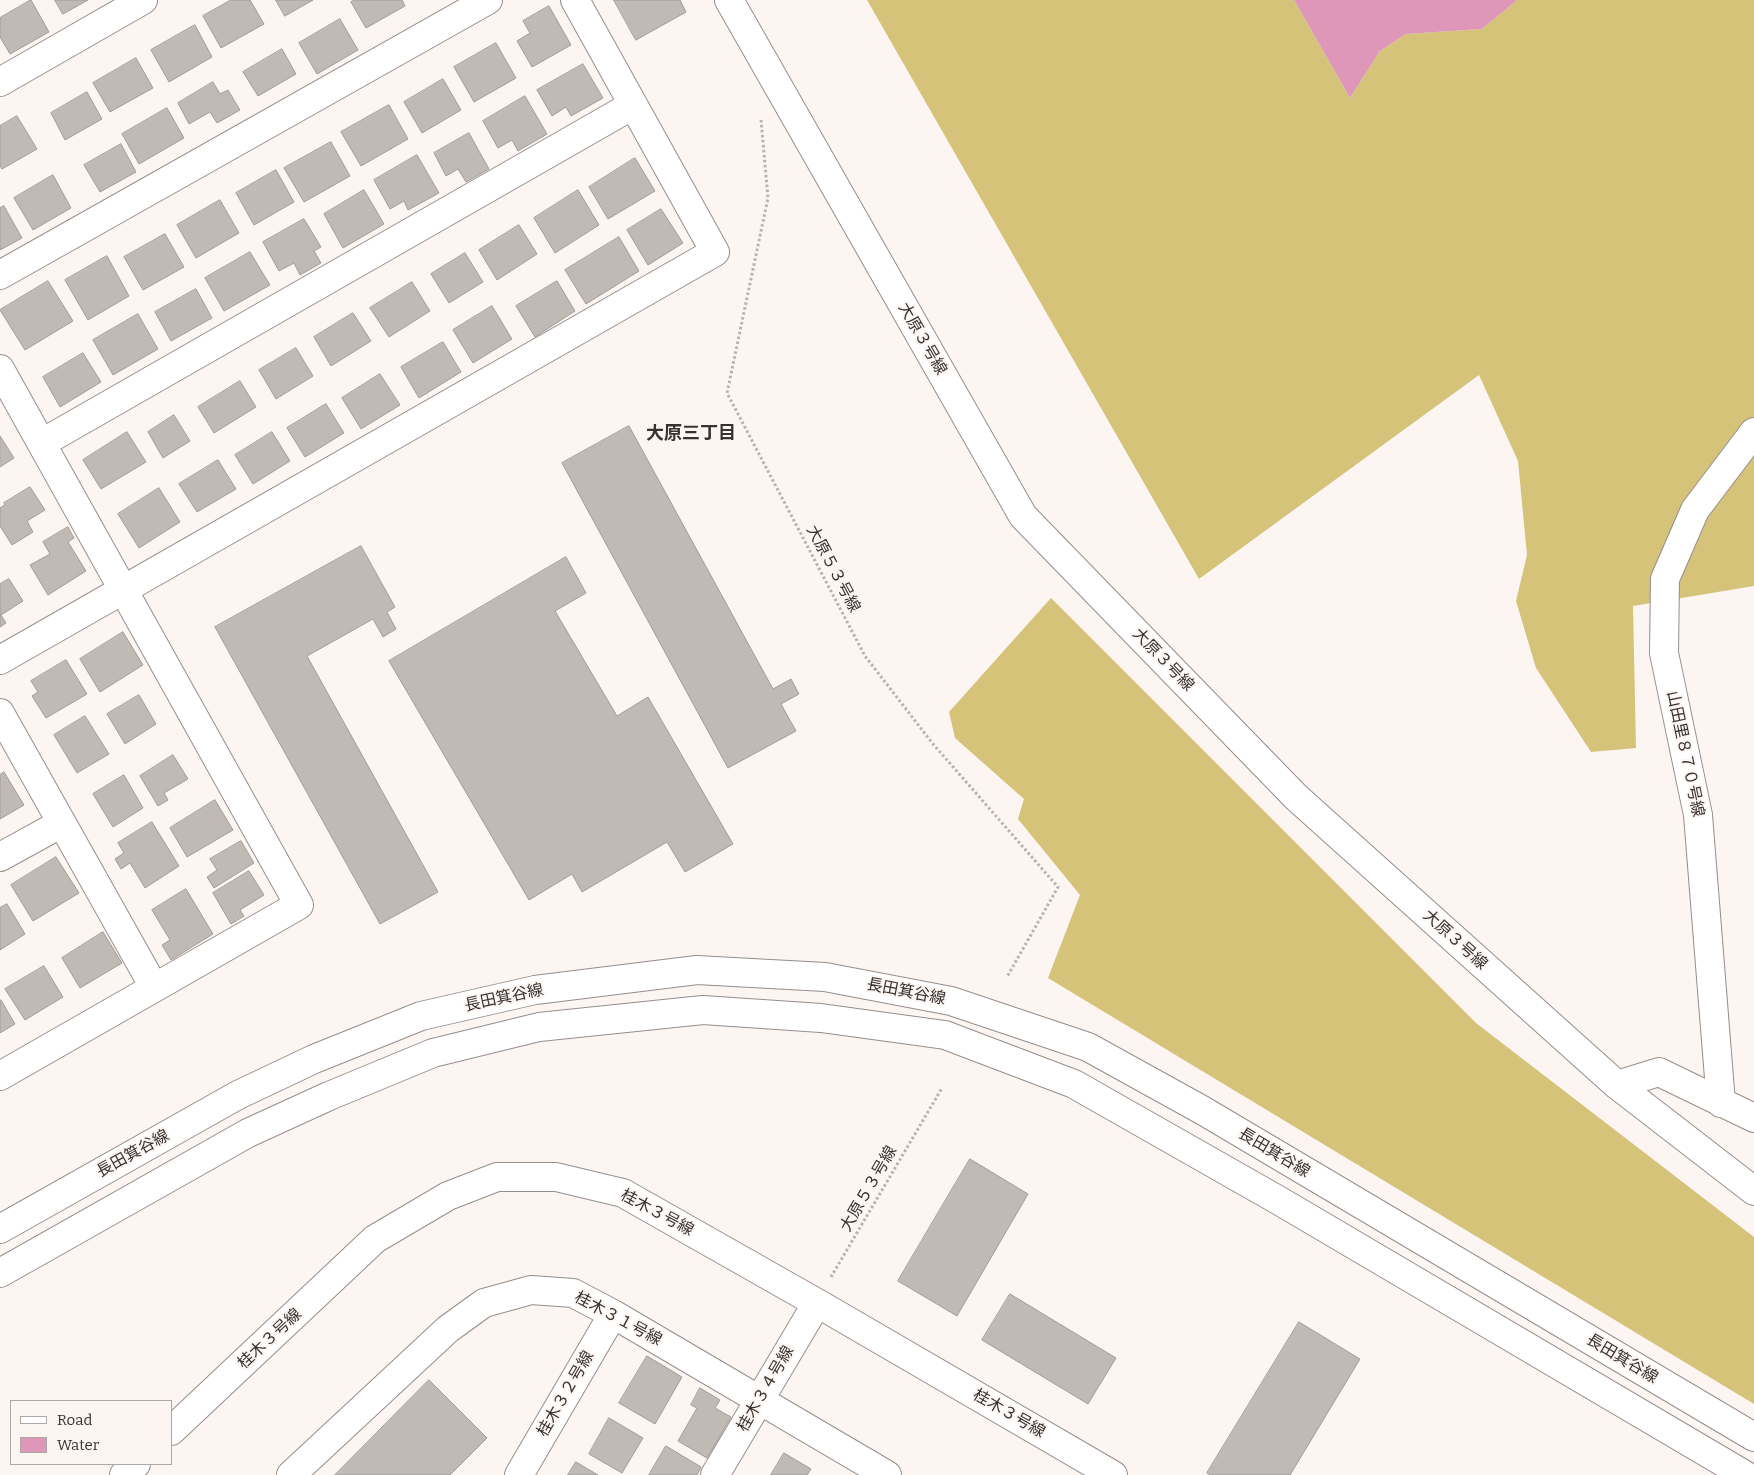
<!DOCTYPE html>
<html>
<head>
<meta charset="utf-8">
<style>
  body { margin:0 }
  #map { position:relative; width:1754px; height:1475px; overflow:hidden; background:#fdf5f2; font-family:Bitter,serif }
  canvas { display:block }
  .legend { position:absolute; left:10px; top:1400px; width:162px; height:65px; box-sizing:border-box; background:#fdf5f2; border:1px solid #ada7a5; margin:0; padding:6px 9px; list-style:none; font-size:15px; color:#353231 }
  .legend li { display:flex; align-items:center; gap:10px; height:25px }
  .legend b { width:25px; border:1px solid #ada7a5 }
</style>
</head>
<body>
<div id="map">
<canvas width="1754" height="1475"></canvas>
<ul class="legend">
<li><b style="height:6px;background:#fff"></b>Road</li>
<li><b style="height:14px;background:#de97b9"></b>Water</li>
</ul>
</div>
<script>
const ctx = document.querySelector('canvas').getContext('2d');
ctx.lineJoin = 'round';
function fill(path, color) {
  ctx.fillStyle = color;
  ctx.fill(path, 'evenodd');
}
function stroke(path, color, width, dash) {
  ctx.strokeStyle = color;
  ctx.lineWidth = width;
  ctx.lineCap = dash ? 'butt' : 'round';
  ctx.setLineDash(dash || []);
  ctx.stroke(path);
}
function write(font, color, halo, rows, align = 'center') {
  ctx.font = font + ' Bitter,"Noto Sans JP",serif';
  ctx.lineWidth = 4;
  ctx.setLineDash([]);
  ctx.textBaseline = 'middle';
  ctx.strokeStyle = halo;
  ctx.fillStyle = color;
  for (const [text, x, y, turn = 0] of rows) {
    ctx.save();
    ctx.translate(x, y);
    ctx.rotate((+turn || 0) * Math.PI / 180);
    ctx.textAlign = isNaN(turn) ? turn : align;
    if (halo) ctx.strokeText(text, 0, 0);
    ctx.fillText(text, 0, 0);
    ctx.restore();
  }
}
fill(new Path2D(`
  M867 0H1294L1350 98 1380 51 1406 34 1482 29 1517 0H1754V586L1633 606 1636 748 1591 752 1536 668 1516 601 1527 555 1518 461 1479 375 1199 579Z
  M1051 598 1476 1023 1754 1237V1404L1048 978 1080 895 1018 819 1024 799 955 738 949 712Z`), '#d5c37a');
fill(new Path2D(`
  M1294 0H1517L1482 29 1406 34 1380 51 1350 98Z`), '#de97b9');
const building = new Path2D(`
  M31 0 49 32 10 54 0 37V18Z
  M55 0H88L63 14Z
  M231 0H250L264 24 221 48 203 16Z
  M276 0H313L285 16Z
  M355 0H402L405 6 366 28 351 2Z
  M614 0H680L686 12 636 40Z
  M549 6 571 45 532 67 517 41 530 33 523 21Z
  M340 19 358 50 317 74 299 43Z
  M195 25 212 57 169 82 151 50Z
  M496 43 516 78 474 102 454 67Z
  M282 49 296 74 258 96 243 72Z
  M136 58 153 88 110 112 93 83Z
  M583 64 603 98 571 116 566 107 552 116 537 90Z
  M443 79 461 110 422 133 404 102Z
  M213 82 220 94 228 90 240 110 217 123 210 112 189 124 178 103Z
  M87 92 102 119 65 140 51 113Z
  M525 96 547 134 518 151 512 140 498 148 483 121Z
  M389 105 408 139 361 166 341 132Z
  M167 108 184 138 139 164 122 134Z
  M17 116 37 149 2 169 0 166V126Z
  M469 133 489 169 466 182 458 169 446 176 434 153Z
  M331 142 350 176 304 202 284 168Z
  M121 144 136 172 100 192 84 165Z
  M417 155 439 193 408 210 404 201 390 209 374 180Z
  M635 158 655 191 608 219 589 187Z
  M276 170 294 202 254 225 236 193Z
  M53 175 71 208 33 230 14 198Z
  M364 190 384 224 343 248 324 214Z
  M578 190 599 225 555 253 534 218Z
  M220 200 239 233 196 258 177 225Z
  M4 206 22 238 0 250V208Z
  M661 209 683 243 648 265 627 230Z
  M304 219 321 247 314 251 321 263 300 275 294 263 279 271 263 242Z
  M519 225 537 254 497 280 479 250Z
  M165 234 184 267 143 290 124 257Z
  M619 237 639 271 586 304 565 270Z
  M250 252 270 285 224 311 205 278Z
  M465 253 483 282 449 303 431 274Z
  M107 256 129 296 88 320 65 280Z
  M48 281 73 321 25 350 0 310Z
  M557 281 575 311 535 337 516 306Z
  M412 282 430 311 389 337 370 308Z
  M196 289 212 318 171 341 155 312Z
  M492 306 512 339 473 363 453 330Z
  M353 313 371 341 331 366 314 337Z
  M138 314 158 349 113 375 93 340Z
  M443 342 461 372 419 398 401 367Z
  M296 348 313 376 276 399 259 370Z
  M83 353 101 382 60 407 43 377Z
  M380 374 400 405 361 429 342 398Z
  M240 381 256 407 214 433 198 407Z
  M326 404 344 433 305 457 287 428Z
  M174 415 190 441 163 458 148 432Z
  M629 426 773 689 791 679 799 694 781 704 796 731 728 768 562 463Z
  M127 432 146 462 101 489 83 460Z
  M272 432 290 461 253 484 235 455Z
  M0 436 14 458 0 467Z
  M218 460 236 489 197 512 179 484Z
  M30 487 45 510 27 521 33 532 12 545 0 526V508L5 505 4 503Z
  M159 488 180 522 139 548 118 514Z
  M68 527 74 538 68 542 86 571 48 595 30 565 50 554 43 542Z
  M361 546 395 607 387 612 396 629 383 637 373 619 307 656 438 892 380 924 215 627Z
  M566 557 586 593 555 611 617 716 648 697 733 844 685 872 667 842 582 892 572 874 529 900 389 661Z
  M9 579 23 601 1 615 6 623 0 627V584Z
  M123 632 143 665 100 692 80 659Z
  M66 660 87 694 46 718 32 696 38 692 31 681Z
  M139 695 156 724 125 744 107 714Z
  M85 716 109 754 77 773 54 735Z
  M173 755 188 779 164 793 168 800 158 806 140 776Z
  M4 772 24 805 0 819V775Z
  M124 775 143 808 113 827 93 794Z
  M215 800 233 830 187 857 170 828Z
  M152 822 179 866 145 888 130 863 121 869 115 859 124 853 118 843Z
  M241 841 254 863 214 888 207 877 217 870 210 859Z
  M56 857 79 893 33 921 11 885Z
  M249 871 264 895 240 910 244 916 231 924 213 893Z
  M186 889 213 934 171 960 162 945 170 940 152 910Z
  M7 904 25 934 0 950V908Z
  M103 932 122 963 80 988 62 958Z
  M44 966 63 997 25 1020 5 989Z
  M1 1000 15 1024 0 1033V1001Z
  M970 1159 1028 1194 957 1316 898 1281Z
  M1010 1294 1116 1358 1088 1404 982 1340Z
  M1299 1322 1360 1359 1290 1475H1210L1207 1473Z
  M647 1356 682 1377 655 1424 619 1403Z
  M429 1380 487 1438 450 1475H335Z
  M700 1388 720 1400 715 1408 731 1417 707 1458 678 1441 697 1408 691 1405Z
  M609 1418 643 1438 622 1473 589 1454Z
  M666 1446 701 1467 697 1475H649Z
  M784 1453 811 1469 807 1475H771Z
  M576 1462 598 1475H568Z`);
fill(building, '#c0bab5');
stroke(building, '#a19c97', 1);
const minor = new Path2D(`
  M729 0 1023 516 1296 797 1617 1085 1754 1191
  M0 82 143 0
  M0 275 488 0
  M0 369 299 905 0 1076
  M42 443 633 105
  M0 660 715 252 575 0
  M0 713 154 987
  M0 857 62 823
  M1617 1085 1659 1072 1754 1118
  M1721 1103 1698 815 1664 653 1665 579 1695 510 1754 432
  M0 1229 238 1095 314 1059 421 1016 535 990 697 970 825 977 951 1001 1088 1047 1202 1110 1754 1437
  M0 1273 248 1133 329 1096 433 1053 539 1027 703 1010 821 1018 945 1035 1074 1084 1278 1200 1745 1475
  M171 1431 375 1239 448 1196 497 1177H556L623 1193 824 1307 1113 1475
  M124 1475 136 1464
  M291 1475 448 1329 484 1303 531 1290 573 1293 613 1314 887 1475
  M519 1475 613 1314
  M715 1475 817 1303`);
stroke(minor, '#968e8c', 30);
stroke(new Path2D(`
  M761 120 768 198 727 393 865 656 933 744 1058 887 1007 977
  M831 1277 942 1088`), '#b8b2af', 3, [2.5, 2.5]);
stroke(minor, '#fff', 28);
write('16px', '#353231', '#fdf5f2', [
  ["大原３号線",922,339,60],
  ["大原５３号線",833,569,62],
  ["大原３号線",1163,660,46],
  ["山田里８７０号線",1685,754,78],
  ["大原３号線",1455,940,42],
  ["長田箕谷線",906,992,11],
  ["長田箕谷線",504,998,-12],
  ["長田箕谷線",1274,1153,31],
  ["長田箕谷線",133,1154,-29],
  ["大原５３号線",869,1189,-60],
  ["桂木３号線",657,1213,28],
  ["桂木３１号線",618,1319,28],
  ["桂木３号線",270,1339,-43],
  ["長田箕谷線",1622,1359,31],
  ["桂木３４号線",766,1389,-60],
  ["桂木３２号線",566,1394,-60],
  ["桂木３号線",1009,1414,30]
]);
write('bold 18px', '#353231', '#fdf5f2', [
  ["大原三丁目",691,434]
]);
</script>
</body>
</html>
